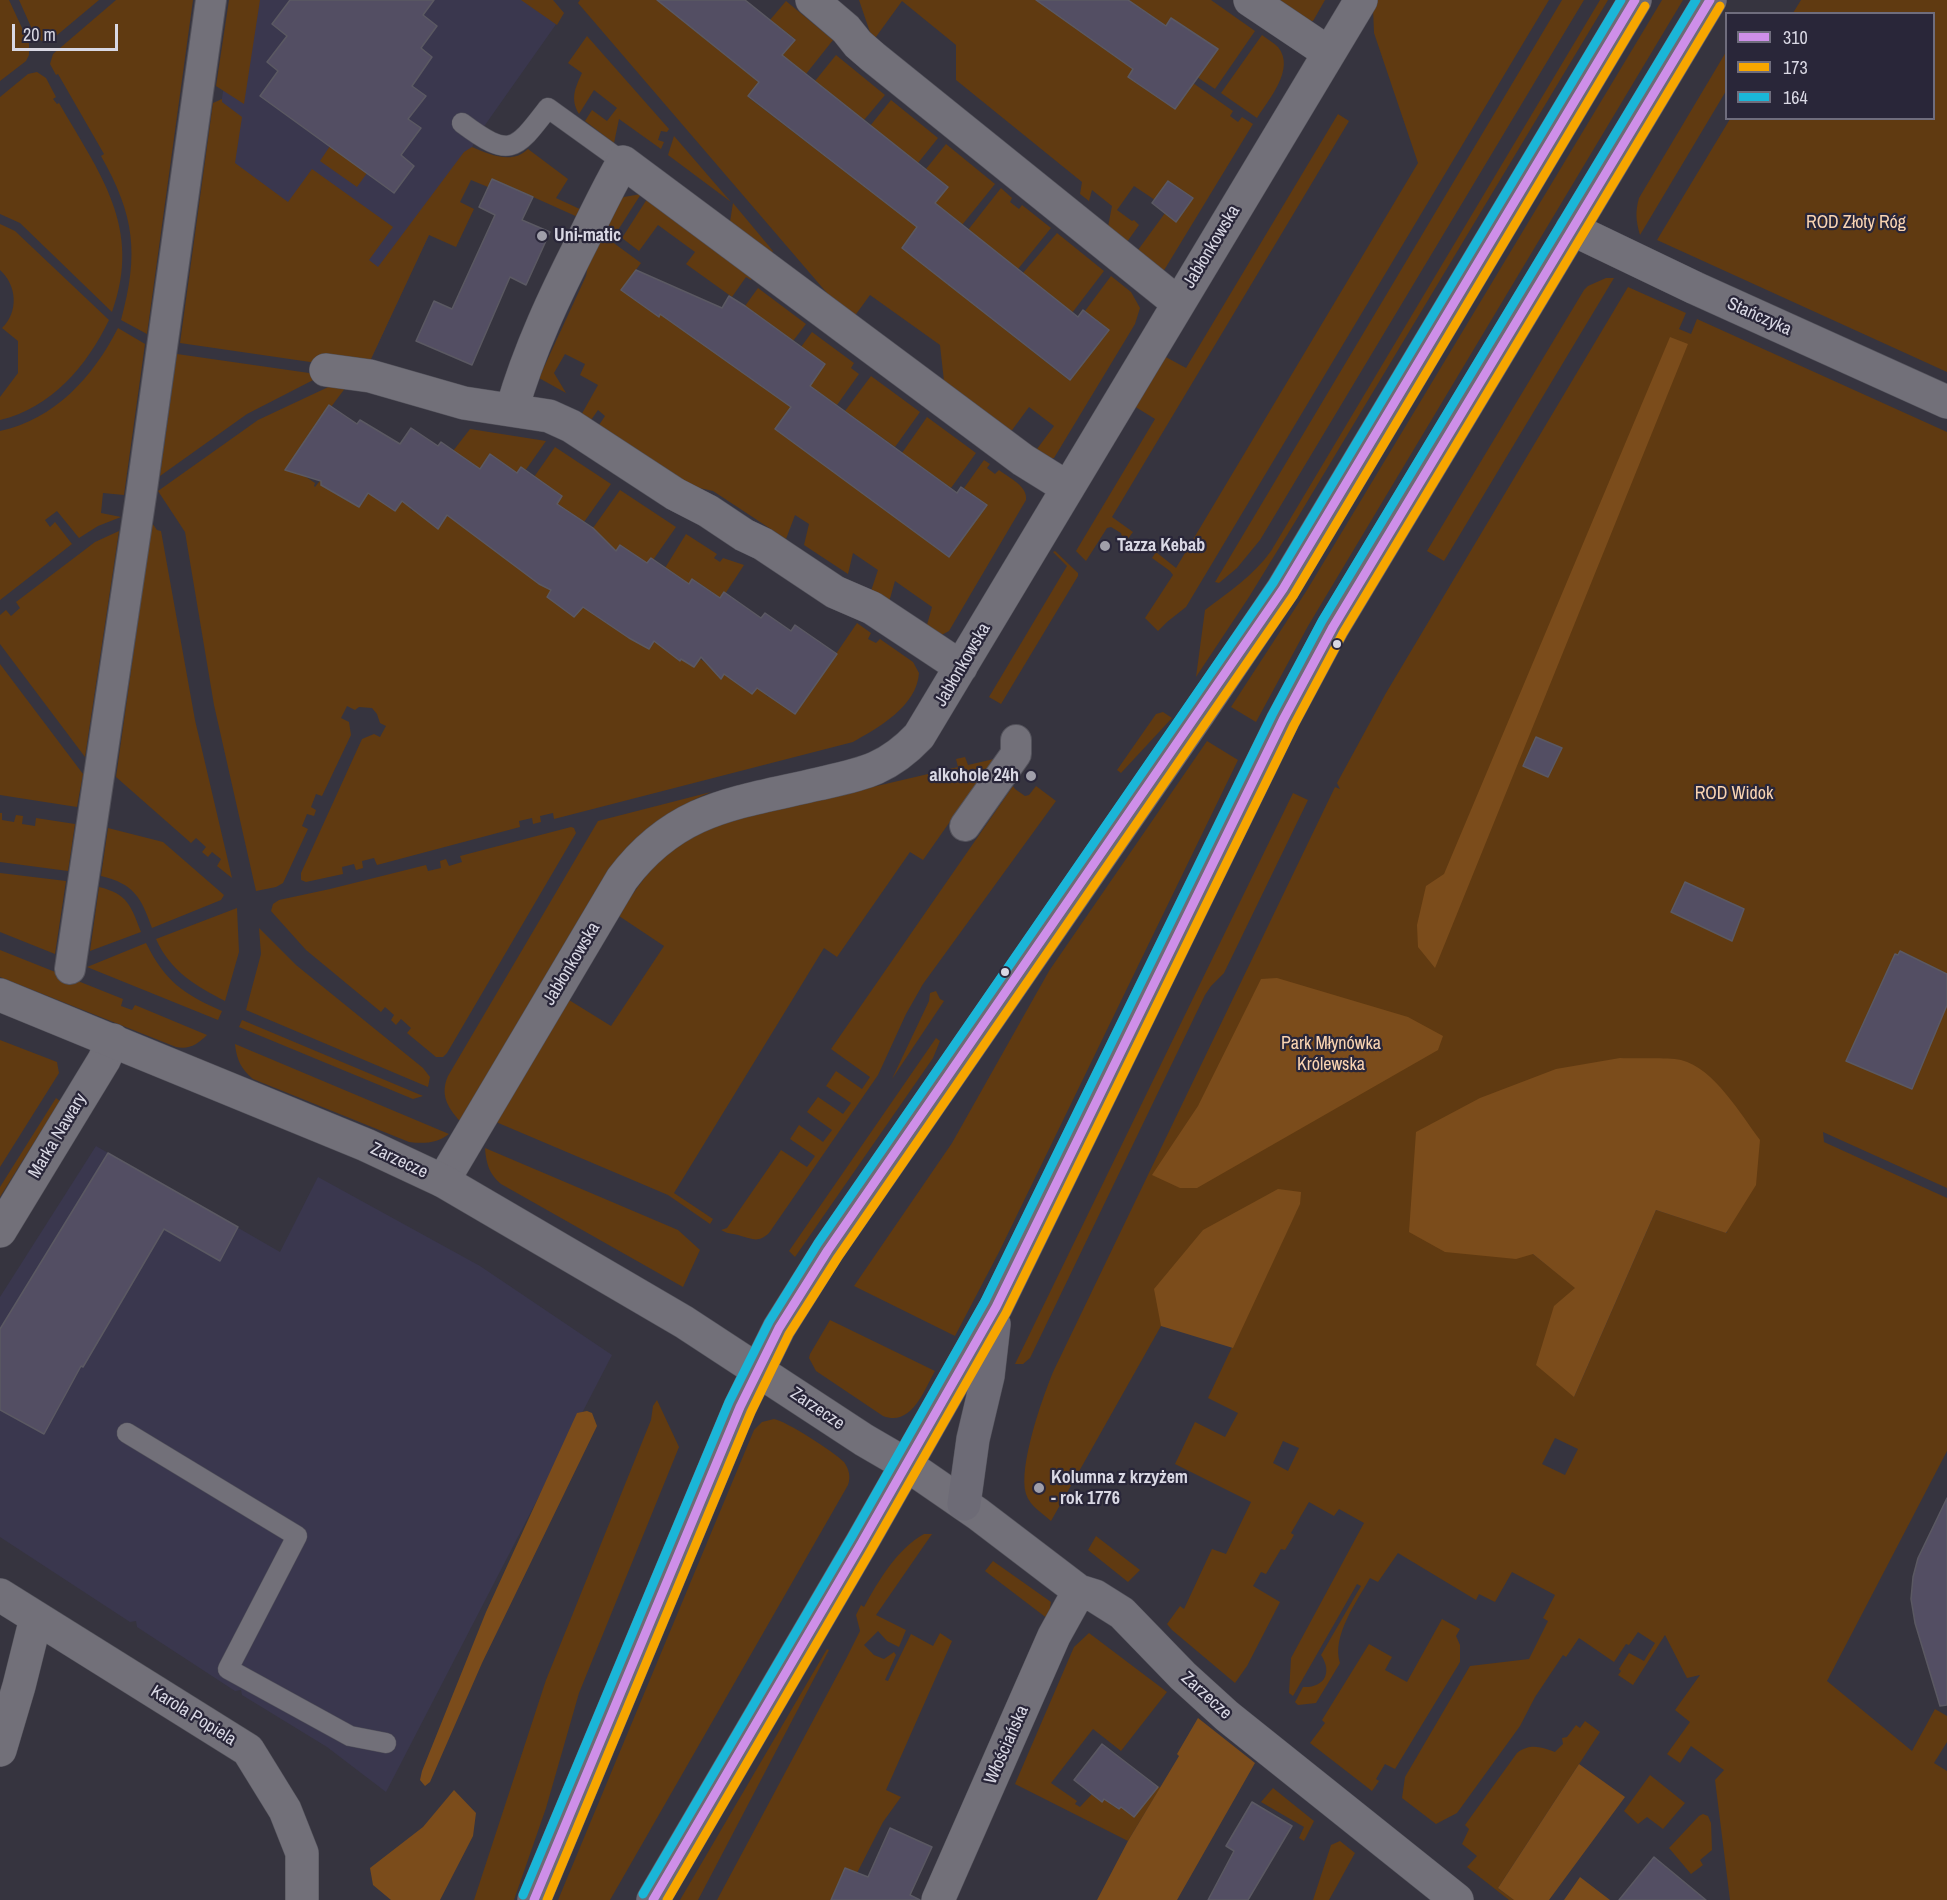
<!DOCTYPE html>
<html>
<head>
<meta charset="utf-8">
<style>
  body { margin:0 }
  #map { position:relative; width:1947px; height:1900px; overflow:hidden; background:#36343f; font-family:"Archivo Narrow",sans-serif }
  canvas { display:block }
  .legend { position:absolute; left:1725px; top:12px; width:210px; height:108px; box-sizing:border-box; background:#292639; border:2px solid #6f6d7d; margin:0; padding:8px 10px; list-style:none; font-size:18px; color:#d9d8e4 }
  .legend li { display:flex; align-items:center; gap:12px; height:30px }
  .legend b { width:30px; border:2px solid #6f6d7d }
  .scale { position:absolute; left:12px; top:24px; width:106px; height:27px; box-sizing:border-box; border:3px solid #d9d8e4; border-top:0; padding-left:8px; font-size:18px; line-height:21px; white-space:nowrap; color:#d9d8e4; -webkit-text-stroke:4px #292639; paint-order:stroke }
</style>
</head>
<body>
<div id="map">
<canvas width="1947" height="1900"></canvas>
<ul class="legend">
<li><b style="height:8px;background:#ce8fe9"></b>310</li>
<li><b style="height:8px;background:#f7a600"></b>173</li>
<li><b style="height:8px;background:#1ab6d8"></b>164</li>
</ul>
<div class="scale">20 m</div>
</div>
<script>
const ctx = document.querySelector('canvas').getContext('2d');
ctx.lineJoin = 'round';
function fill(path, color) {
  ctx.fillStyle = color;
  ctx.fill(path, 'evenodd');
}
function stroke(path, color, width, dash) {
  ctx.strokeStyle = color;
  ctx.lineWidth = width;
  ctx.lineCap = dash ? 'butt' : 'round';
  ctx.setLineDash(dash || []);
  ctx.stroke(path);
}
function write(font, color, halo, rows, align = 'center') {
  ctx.font = font + ' "Archivo Narrow",sans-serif';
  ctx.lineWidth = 4.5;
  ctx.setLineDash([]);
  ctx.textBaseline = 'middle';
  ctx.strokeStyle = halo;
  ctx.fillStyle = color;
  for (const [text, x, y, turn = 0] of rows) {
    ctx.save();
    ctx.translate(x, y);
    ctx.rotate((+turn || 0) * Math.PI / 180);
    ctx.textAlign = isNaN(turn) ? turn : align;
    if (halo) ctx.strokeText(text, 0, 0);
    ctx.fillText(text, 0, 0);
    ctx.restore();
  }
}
fill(new Path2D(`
  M237 0H553L564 13 478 135 416 262 371 359 186 333Z
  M96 1146 280 1252 318 1177 480 1266 612 1355 386 1792 327 1747 242 1695 241 1690 235 1691 137 1627 136 1621 130 1622 0 1537V1297Z`), '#3a374e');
fill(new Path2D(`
  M0 0H9L29 43V55L26 61 0 81Z
  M19 0H99L50 41H42L36 38Z
  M116 0H193L147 334 121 320C139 254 135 216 101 156L104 154 58 74 56 75 50 64 53 54Z
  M229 0H260L244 104 216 86Z
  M521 0H553L564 13 557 25Z
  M580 0H657L759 82 748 97 917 227 902 248 1069 380 1109 330 1085 311 1111 276 1131 292 1140 308 1135 324 1054 458H1049L1018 444 1022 439 1037 449 1054 426 1029 407 1007 437 945 390 940 345 870 295 851 321 578 3Z
  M859 0H1036L1133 69 1128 77 1175 109 1193 83 1233 111 1230 116 1238 122 1242 117 1253 124 1163 272 1138 250 1165 213 1176 221 1192 198 1168 181 1155 200 1134 186 1117 210 1132 221 1134 220 1139 225 1127 242 1107 232 1112 206 1092 190 1089 201 1080 194 1082 182 956 80V45L902 1 873 41Z
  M1128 0H1211L1255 31 1215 89 1197 77 1217 48 1171 19 1166 26Z
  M1277 0H1325L1313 21H1303Z
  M1377 0H1549L1186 607 1167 622 1158 631 1145 618 1173 575 1170 571 1152 558 1156 552 1176 568 1418 163 1374 33 1373 8Z
  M1562 0H1584L1260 540 1237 568 1219 583 1215 582Z
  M1600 0H1608L1295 522 1249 597 1196 677 1205 610C1229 592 1254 575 1271 551Z
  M1662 0H1683L1308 626 1256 722 1231 707 1307 590Z
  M1801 0H1947V372L1657 240 1730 119 1934 118V14L1793 13Z
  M786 1 833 40 806 74 782 55 795 39 770 20Z
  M1262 35C1267 39 1274 43 1278 47 1296 69 1268 100 1257 118L1221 93Z
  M587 36 669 129 667 132 661 131 658 140 664 142 661 149 619 119 614 143 585 121 592 110 607 121 617 108 594 90 579 114C570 99 575 88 582 73L568 63Z
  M1726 52V91L1640 235C1636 221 1635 212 1639 198Z
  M836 55 885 95 864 120 815 81Z
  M37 72 46 78 56 97 53 99 57 104 59 103C99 173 143 227 112 312L20 223 0 214V97L28 74Z
  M222 99V102L242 117 235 163 288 202 312 169 393 227 369 260 378 267 464 152 472 147C489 154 512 165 528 149L568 179 556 198 584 211 580 218 493 179 488 187 471 180 460 202 474 209 456 247 429 235 371 359 324 364 180 343 213 103Z
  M891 100 938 138 918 163 870 126Z
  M1338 114 1349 121 1112 517 1133 532 1127 540 1122 537 1121 533 1111 527 1107 528 1086 561 1076 551 1155 419 1134 406 1164 356 1186 368Z
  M674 136 731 202 668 155Z
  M946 144 995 184 962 225 935 203 926 169Z
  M330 146 367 173 357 187 320 161Z
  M1001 188 1012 198 1010 202 1019 209 1022 205 1051 228 1018 269 968 230Z
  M641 194 611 241 641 263 621 290 659 316 660 314 791 407 776 429 949 557 987 505 964 488 984 460 990 464 987 468 995 474 999 470C1009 478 1028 486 1026 500L949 631 934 639 925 632 932 607 895 581 889 602 871 591 878 570 853 553 848 574 804 545 809 524 795 515 786 539 713 491 682 484 597 428 605 416 598 410 589 423 580 417 598 385 580 375 585 364 565 354 554 373 566 393 539 378 586 276 591 250 613 204 624 197Z
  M649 196 755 274 751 280 746 277 732 297 686 264 695 252 658 225 639 251 622 238Z
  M733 203 773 251 768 258 729 228Z
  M0 224 15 231 109 320C87 366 51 408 0 420V397L18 373V341L2 328C19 312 17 285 0 270Z
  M1057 233 1104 271 1072 313 1023 273Z
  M1606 278H1614L1444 561 1427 551 1584 290 1588 286Z
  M1628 287 1686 313 1679 329 1691 334 1697 319 1947 432V1188L1823 1132 1824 1142 1947 1198V1451L1827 1681 1912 1751 1935 1709 1947 1716V1742L1934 1763 1947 1771V1900H1730L1715 1780 1724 1770 1691 1746 1680 1763 1667 1754 1690 1722 1675 1710 1700 1675 1687 1678 1665 1635 1633 1685 1618 1675 1621 1671 1619 1669 1629 1653 1644 1661 1655 1643 1638 1632 1629 1645 1626 1644 1614 1662 1579 1638 1566 1657 1563 1655 1535 1697 1520 1726 1457 1813 1436 1824 1402 1798 1405 1777 1470 1666 1529 1659 1548 1621 1543 1618 1555 1595 1512 1572 1495 1602 1479 1594 1476 1600 1398 1553 1378 1582 1370 1578C1357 1601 1331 1637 1340 1663L1316 1703 1298 1705 1295 1702 1303 1687C1324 1688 1333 1673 1321 1655L1361 1586 1357 1584 1293 1696 1289 1693 1291 1658 1364 1523 1339 1509 1334 1516 1309 1502 1291 1533 1294 1535 1285 1550 1281 1549 1266 1574 1261 1572 1253 1586 1280 1602 1247 1666 1235 1683 1172 1630 1167 1624 1180 1606 1184 1609 1212 1549 1226 1554 1251 1502 1175 1464 1195 1422 1225 1437 1238 1413 1208 1398 1299 1205 1235 1247 1161 1326 1051 1521C1042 1513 1030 1506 1026 1494 1018 1467 1042 1399 1053 1372L1335 787 1340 789 1337 783 1386 693ZM1733 1155 1727 1233 1656 1210 1574 1397 1576 1288 1533 1254ZM1555 1438 1578 1449 1565 1475 1542 1464ZM1283 1441 1299 1448 1288 1471 1273 1463Z
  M758 288 806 324 793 341 745 306Z
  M118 328 145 344 124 495 103 493 101 513 121 517 98 526 79 538 57 511 45 520 50 527 55 522 72 544 0 600V431C55 419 93 377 118 328Z
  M812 332 854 363 851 368 859 374 837 405 810 386 825 364 801 347Z
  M177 354 323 375 247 414 160 476Z
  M871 376 920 412 895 447 845 411Z
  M339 382 349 383 331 407 328 406 286 469 288 471 291 467 315 483 314 486 315 487 327 472 359 506 370 491 394 507 392 509 395 511 403 499 412 505 410 508 412 511 415 507 438 529 447 516 449 517 451 514 548 580 579 609 581 610 583 607 649 648 655 640 679 656 677 659 679 661 685 654 694 660 691 665 694 667 700 659 722 673 721 678 726 671 752 694 763 679 772 685 766 695 768 697 770 693 795 714 857 623 871 633 868 639 876 643 880 639 913 662 919 673C917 706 878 728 853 742L554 819 553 813 540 816 541 822 533 824 532 818 519 821 520 827 377 865 374 858 362 861 363 868 356 870 354 864 342 867 343 874 306 882 301 880V873L362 739 374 734 380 737 386 726 380 723 377 714 372 708 359 707 355 710 347 706 341 718 349 722 351 735 322 796 316 794 311 807 316 810 314 816 307 814 302 826 308 829 283 883 276 887 256 891 214 705 185 532 158 491 258 420Z
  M927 417 976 453 951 488 902 453Z
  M470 429 546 441 525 471 520 468 517 473 490 455 480 469 453 451Z
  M555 447 611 484 584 522 557 504 534 477Z
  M620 490 676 527 653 560 651 559 647 563 616 552 593 528Z
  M152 523 157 530 161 531 195 720 232 878 217 866 221 859 212 852 208 857 202 852 206 847 196 838 191 843 116 777Z
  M119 531 85 757 0 644V615L6 610 11 616 20 608 16 602 95 542Z
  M686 534 717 554 714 558 720 562 723 558 744 565 725 594 723 593 720 598 693 579 689 584 665 568Z
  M1055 551 1078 573V576L1001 704 989 697 1067 566 1053 552Z
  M0 664 83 774 77 807 0 795Z
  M1163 712 1172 718 1121 773 1117 770 1156 714Z
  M1207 741 1238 760 999 1252 955 1336 854 1286 952 1143 1049 971Z
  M965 757 968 765 994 759 923 860 910 852 837 957 824 948 674 1193 713 1219 710 1224 668 1195 496 1122 569 1000 611 1026 664 946 619 916C654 859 675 839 740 818L958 767 956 759Z
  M1013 786 1015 789 1025 796 1029 795 1036 786 1056 801 923 984 906 1014 878 1075 769 1233C758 1243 753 1239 741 1236 733 1233 730 1235 721 1230L727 1228 781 1150 807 1167 815 1156 790 1139 799 1125 823 1142 832 1130 807 1112 818 1097 843 1114 851 1103 826 1086 836 1071 862 1089 870 1077 831 1049Z
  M711 792C659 814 630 838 599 885L460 1121C447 1107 440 1094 448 1076L598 821Z
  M1293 793 1308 800 1224 973 1211 986 1205 995 1030 1358 1023 1364H1015Z
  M0 813H2V820L14 822 16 815 23 816 22 824 35 826 36 818 75 824 68 871 0 862Z
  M571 827 574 828 576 833 447 1053 443 1057H436L407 1033 411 1028 401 1019 396 1025 391 1020 394 1015 385 1007 381 1012 306 950 271 911 273 904 279 900 330 889 426 865 428 871 441 868 440 861 446 859 449 866 462 862 460 856Z
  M108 828 163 842 224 895 221 900 152 928C141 897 134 884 101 876Z
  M0 873 66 881 55 954 0 932Z
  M99 887C128 894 131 906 141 932L90 951Z
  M237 908 239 952 225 1001C196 986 170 971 156 939Z
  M259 928 296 965 423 1068 430 1077 428 1087 246 1010 261 954Z
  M146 943C165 981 183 994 222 1011L218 1020 87 967Z
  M0 950 123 999 121 1006 132 1010 135 1005 207 1035C198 1044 189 1050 176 1047L0 977Z
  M936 991 940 999 944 1001 892 1079 929 1001 930 993Z
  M242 1020 423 1096 413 1099 239 1027Z
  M936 1038 940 1041 933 1058 795 1257 789 1251Z
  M0 1040 57 1062 59 1073 0 1167Z
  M235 1045V1044L449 1134C437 1143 425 1144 409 1142L253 1079C241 1069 237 1060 235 1045Z
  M56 1098 60 1101 0 1197V1187Z
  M485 1148 678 1230 700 1250 683 1287 501 1184C489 1174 486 1163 485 1148Z
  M830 1320 935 1371C924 1390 912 1427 883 1416L816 1371 809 1358 810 1354Z
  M657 1400 679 1447 579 1693 546 1808 514 1900H474L546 1680 651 1420 653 1406Z
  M774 1419C786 1421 834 1452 844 1462 849 1469 851 1477 848 1485L610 1900H558L754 1430 762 1422Z
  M924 1534H932L876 1615 906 1630 899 1647 887 1641 878 1631 864 1645 874 1655 884 1659 894 1652 896 1655 885 1680 888 1681 911 1634 933 1646 940 1633 952 1641 886 1790 901 1797 883 1822 857 1873 845 1868 831 1900H717L847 1657 860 1631 856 1615 861 1605 864 1607C879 1580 897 1549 924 1534Z
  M1096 1536 1140 1570 1128 1582 1088 1550Z
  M993 1561 1051 1602 1048 1619 985 1571Z
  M1442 1619 1460 1629 1456 1636 1460 1645V1662L1395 1769 1385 1764 1376 1779 1379 1781 1372 1791 1310 1743 1325 1723 1322 1720 1369 1644 1392 1657 1385 1670 1407 1682Z
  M1089 1633 1167 1692 1121 1751 1093 1729 1051 1783 1077 1801 1075 1804 1080 1807 1092 1794 1102 1801 1104 1799 1118 1809 1121 1807 1134 1816 1158 1786 1160 1788 1128 1841 1015 1784 1074 1647Z
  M827 1649 829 1650 698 1900H680Z
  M1585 1721 1600 1732 1498 1888 1514 1900H1509L1467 1867 1477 1856 1462 1844 1469 1829 1465 1825 1517 1753C1530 1743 1541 1747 1555 1752L1563 1744 1562 1738 1567 1737 1576 1725 1580 1728Z
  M1650 1775 1685 1803 1663 1829 1647 1817 1638 1824 1624 1811Z
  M1273 1788 1314 1821 1304 1841 1299 1838 1304 1827 1261 1802Z
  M1703 1814 1708 1816 1711 1823 1712 1850 1700 1860 1703 1865 1691 1874 1669 1848 1699 1816Z
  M1340 1841 1355 1853 1329 1900H1313L1331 1845Z`), '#603a11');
fill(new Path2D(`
  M1670 337 1688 344 1435 968 1418 947 1417 925 1426 886 1444 874Z
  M1277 978 1408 1017 1443 1036 1438 1050 1197 1188H1180L1152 1175 1198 1106 1261 979Z
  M1620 1058C1637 1059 1666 1057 1681 1060 1714 1068 1741 1115 1760 1140L1756 1185 1726 1233 1656 1210 1574 1397 1536 1365 1554 1306 1575 1288 1533 1254 1516 1259 1445 1252 1409 1232 1416 1132 1480 1098 1556 1069Z
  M1278 1189 1301 1192 1300 1204 1233 1348 1161 1326 1154 1289 1203 1230Z
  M587 1411 592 1413 597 1426 482 1663 430 1782 425 1786 420 1780 422 1771 486 1612 577 1413Z
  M1198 1718 1255 1763 1177 1900H1097L1128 1841 1179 1756 1177 1754Z
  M1579 1764 1625 1797 1549 1900H1514L1498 1888Z
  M454 1790 476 1813 473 1836 440 1900H391L373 1885 370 1868 423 1827Z
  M1580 1877 1610 1900H1564Z`), '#7b4c1b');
const building = new Path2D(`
  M290 0H434L423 15 437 26 421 48 432 57 412 86 426 96 408 119 421 128 401 155 414 166 394 193 260 96 278 71 267 62 287 36 272 24Z
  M657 0H745L795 40 782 55 948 187 935 203 1078 317 1083 310 1109 330 1070 380 902 248 917 227 748 96 759 82Z
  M1036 0H1128L1166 26 1171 18 1218 49 1175 109 1128 77 1133 69Z
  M492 179 533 197 522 220 550 232 526 285 510 277 472 365 416 341 434 301 452 309 495 215 479 207Z
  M1168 181 1193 198 1176 222 1152 203Z
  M636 270 722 308 729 296 745 306 825 364 810 386 957 493 961 487 987 505 949 557 775 429 791 407 660 314 659 317 621 290Z
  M329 405 357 424 360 420 400 444 411 428 438 446 441 442 480 469 490 454 517 473 521 467 562 496 557 504 593 528 616 551 620 545 647 563 651 558 689 584 692 579 720 598 724 592 761 618 765 613 791 631 795 625 837 654 795 714 757 688 752 694 724 674 721 679 701 657 694 667 681 659 680 661 654 641 649 649 629 638 583 607 574 617 547 597 551 590 539 584 447 515 438 529 402 501 395 511 368 493 359 507 321 485V481L285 470Z
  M1536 737 1562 748 1548 777 1523 766Z
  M1685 882 1744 909 1732 941 1671 912Z
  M1900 951 1947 974V1005L1912 1089 1846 1061 1895 954 1898 955Z
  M108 1153 238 1227 220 1261 164 1229 83 1367 81 1366 44 1434 0 1410V1329Z
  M1947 1498V1705L1940 1706 1915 1623 1911 1599 1913 1577 1918 1558Z
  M1102 1744 1158 1787 1134 1817 1121 1807 1119 1809 1104 1799 1102 1802 1074 1780Z
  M1252 1802 1292 1826 1248 1900H1208L1234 1851 1226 1846Z
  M890 1828 932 1847 910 1895 920 1900H831L845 1868 868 1877Z
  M1654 1857 1706 1900H1619Z`);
fill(building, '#534e63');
stroke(building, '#5b5963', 1.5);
const service = new Path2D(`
  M462 123C510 159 515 151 548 108L623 162
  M127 1433 297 1536 228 1669 350 1736 386 1743`);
const pedestrian = new Path2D(`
  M965 826 1016 754V740
  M70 969 141 496 211 0`);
const minor = new Path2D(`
  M812 0 846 29 858 44 873 57 1178 303
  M1250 0 1329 53
  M1572 229 1695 288 1947 402
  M326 370 370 376 464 403 549 416 571 426 675 494 708 511 744 535 763 544 835 592 872 608 961 667
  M512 409C529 350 555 295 583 240 596 213 608 188 623 162L1023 460 1068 488
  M443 1181 622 879C676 807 736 803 818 784 862 774 887 770 919 736L1361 0
  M0 1231 104 1060 113 1040
  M907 1465 978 1514 1079 1591 1095 1596 1122 1613 1183 1676 1227 1716 1457 1900
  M0 1595 248 1750 285 1810 302 1853V1900
  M0 1750 19 1686 36 1618
  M938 1900 1054 1636 1079 1591`);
const tertiary = new Path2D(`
  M0 995 366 1145 443 1181 684 1322 864 1440 907 1465`);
const secondary = new Path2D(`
  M964 1504 973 1439 988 1376 994 1324
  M534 1900 740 1407 779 1328 828 1250 1199 713 1283 589 1635 0
  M653 1900 861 1544 996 1307 1283 720 1333 627 1710 0`);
stroke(service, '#53525b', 21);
stroke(pedestrian, '#53525b', 32);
stroke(minor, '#53525b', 34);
stroke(tertiary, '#53525b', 34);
stroke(secondary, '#53525b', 34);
stroke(service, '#727079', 20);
stroke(pedestrian, '#727079', 30);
stroke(minor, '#727079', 33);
stroke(tertiary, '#727079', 33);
stroke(secondary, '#6d6b76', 33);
stroke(new Path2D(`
  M534 1900 740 1407 779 1328 828 1250 1283 589 1635 0
  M653 1900 861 1544 996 1307 1283 720 1333 627 1710 0`), '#ce8fe9', 9);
stroke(new Path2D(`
  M547 1900 751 1412 789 1334 838 1257 1293 596 1645 6
  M667 1900 871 1550 1006 1313 1294 725 1343 633 1720 6`), '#f7a600', 9);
stroke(new Path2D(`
  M643 1894 851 1538 985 1301 1272 715 1322 621 1696 0
  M523 1895 729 1402 769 1322 818 1243 1273 583 1621 0`), '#1ab6d8', 9);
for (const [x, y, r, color] of [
  [542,236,6,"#a09faa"],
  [1105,546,6,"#a09faa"],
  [1337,644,5,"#d9d8e4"],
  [1031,776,6,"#a09faa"],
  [1005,972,5,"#d9d8e4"],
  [1039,1488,6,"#a09faa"]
]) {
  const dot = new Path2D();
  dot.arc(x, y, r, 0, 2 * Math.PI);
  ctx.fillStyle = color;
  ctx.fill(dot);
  stroke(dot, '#292639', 2);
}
write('18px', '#fad4b2', '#292639', [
  ["ROD Złoty Róg",1856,223],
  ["ROD Widok",1734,794],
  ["Park Młynówka",1331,1044],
  ["Królewska",1331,1065]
]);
write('bold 18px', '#d9d8e4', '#292639', [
  ["Uni-matic",554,236],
  ["Tazza Kebab",1117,546],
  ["alkohole 24h",1019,776,"right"],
  ["Kolumna z krzyżem",1051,1478],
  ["- rok 1776",1051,1499]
], 'left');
write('18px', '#d9d8e4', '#292639', [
  ["Jabłonkowska",1212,247,-59],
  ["Stańczyka",1759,317,24],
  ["Jabłonkowska",963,665,-60],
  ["Jabłonkowska",572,964,-59],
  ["Marka Nawary",58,1136,-59],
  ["Zarzecze",399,1161,25],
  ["Zarzecze",817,1409,34],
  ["Zarzecze",1206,1696,42],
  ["Karola Popiela",193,1716,32],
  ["Włościańska",1007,1745,-66]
]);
</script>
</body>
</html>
